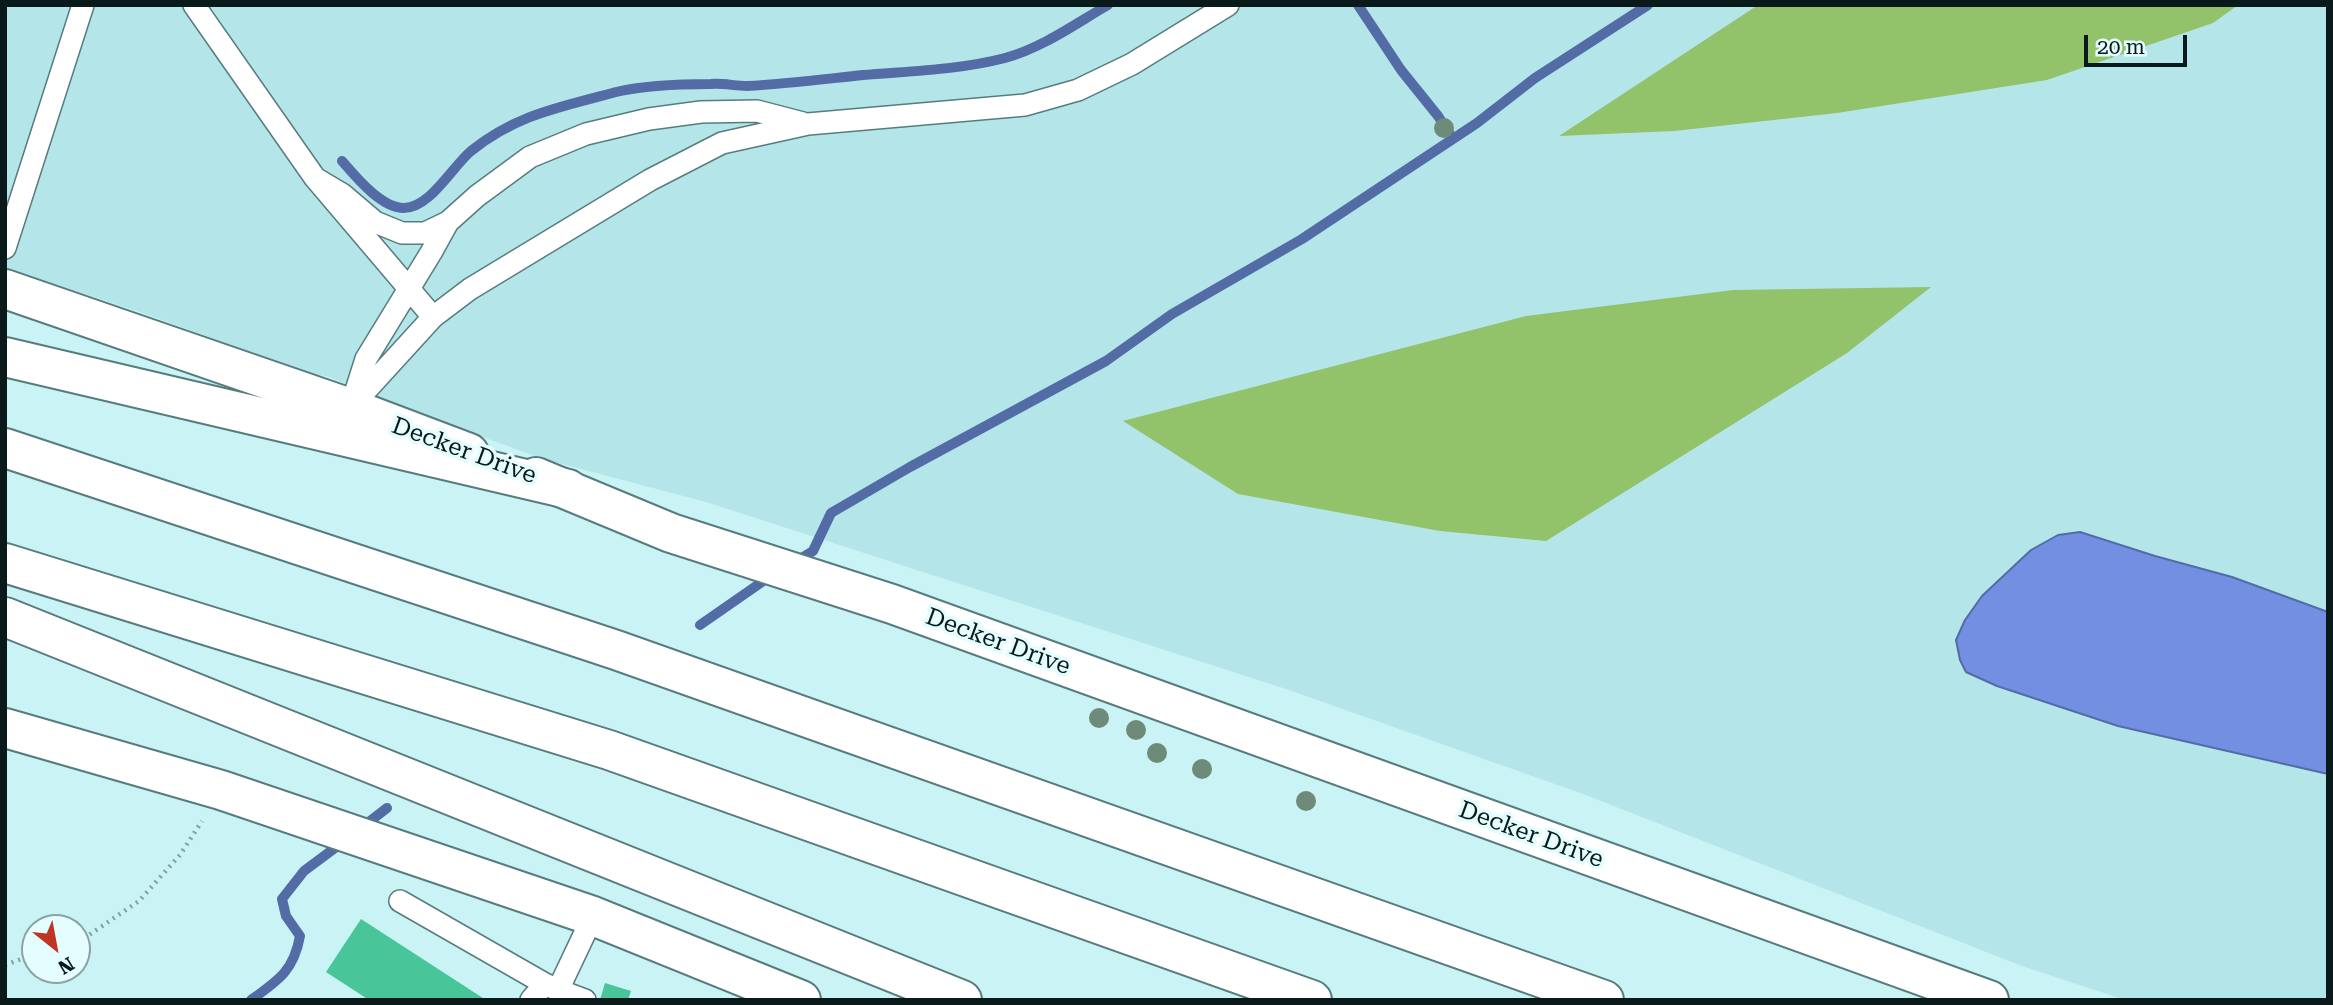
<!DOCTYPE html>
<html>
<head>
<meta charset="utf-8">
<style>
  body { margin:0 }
  #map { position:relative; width:2333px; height:1005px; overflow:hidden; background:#caf3f5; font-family:"Roboto Serif",serif }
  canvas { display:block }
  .frame { position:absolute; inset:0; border:7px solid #0a1a1a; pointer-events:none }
  .north { position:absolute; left:21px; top:914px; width:70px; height:70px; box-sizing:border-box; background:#e4fdfe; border:2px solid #8da2a3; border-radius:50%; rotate:149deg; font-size:19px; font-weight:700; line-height:28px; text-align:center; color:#0a1a1a }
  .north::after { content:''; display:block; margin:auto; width:24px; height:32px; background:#c03423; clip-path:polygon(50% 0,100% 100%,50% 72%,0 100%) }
  .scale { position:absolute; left:2084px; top:35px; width:103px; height:32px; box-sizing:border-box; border:4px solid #0a1a1a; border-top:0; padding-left:9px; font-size:21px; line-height:24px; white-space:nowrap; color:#0a1a1a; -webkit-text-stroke:5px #e4fdfe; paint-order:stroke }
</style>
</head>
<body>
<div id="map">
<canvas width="2333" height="1005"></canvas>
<div class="frame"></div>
<div class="north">N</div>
<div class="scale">20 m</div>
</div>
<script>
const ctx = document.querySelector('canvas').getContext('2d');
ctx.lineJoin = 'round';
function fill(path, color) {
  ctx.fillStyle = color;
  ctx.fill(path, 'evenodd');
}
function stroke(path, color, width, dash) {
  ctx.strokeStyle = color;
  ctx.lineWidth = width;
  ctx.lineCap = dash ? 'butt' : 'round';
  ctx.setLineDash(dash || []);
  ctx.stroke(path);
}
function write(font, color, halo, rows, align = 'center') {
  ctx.font = font + ' "Roboto Serif",serif';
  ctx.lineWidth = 7;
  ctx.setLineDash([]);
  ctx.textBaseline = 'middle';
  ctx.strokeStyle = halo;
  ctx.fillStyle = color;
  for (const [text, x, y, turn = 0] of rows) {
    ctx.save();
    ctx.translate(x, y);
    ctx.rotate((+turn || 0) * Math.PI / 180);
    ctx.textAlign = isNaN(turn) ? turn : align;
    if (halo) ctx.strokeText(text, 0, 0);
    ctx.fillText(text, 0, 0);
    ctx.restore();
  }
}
fill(new Path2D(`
  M5 5H2328V1000H2125L2022 966 1583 794 1289 690 706 502 543 459 428 417 326 376 310 374 143 313 5 268Z`), '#b4e6e9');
fill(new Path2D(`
  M1758 5H2238L2213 23 2047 80 1837 113 1674 131 1559 136Z
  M1931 287 1847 353 1546 541 1440 531 1238 494 1123 421 1526 316 1733 290Z`), '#92c26a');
const water = new Path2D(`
  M2080 532 2155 556 2232 577 2328 612V774L2118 726 1997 686 1966 672 1960 660 1956 640 1965 620 1982 596 2031 550 2058 535Z`);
fill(water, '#728fe2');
stroke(water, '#536ca6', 2);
stroke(new Path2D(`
  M1358 5 1401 70 1438 116 1453 139
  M342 161C356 177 381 208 404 208 430 208 452 167 471 151 517 114 561 107 616 92 646 85 680 84 711 84 723 83 735 86 747 86 786 84 825 79 863 75 910 71 959 70 1005 58 1042 48 1075 24 1108 5
  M795 562 813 551 831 513 910 467 1106 361 1172 314 1302 239 1477 123 1535 78 1648 5
  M700 625 772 575
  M361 828 387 808
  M251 1000C279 980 294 970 300 936L286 916 282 899 304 871 343 842`), '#536ca6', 10);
fill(new Path2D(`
  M361 919 486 1000H369L326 972Z
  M605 983 631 991 628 1000H600Z`), '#49c59a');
const service = new Path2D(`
  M194 5 315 178 433 317
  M315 178 342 194 375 222 402 233H425L448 222 477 196 530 157 586 134 649 119 701 112 757 111 803 123
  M5 248 83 5
  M353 400 366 359 432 251 448 222
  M350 408 433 317 470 289 650 180 722 143 808 124 1025 105 1078 90 1132 64 1228 5
  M400 901 545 984
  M558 990 585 1000
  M531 1000 545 984 558 990 593 916`);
const secondary = new Path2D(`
  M5 289 350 408 469 453
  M536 477 671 533 892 604 1989 1000
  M5 728 221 790 593 916 801 1000`);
const motorway = new Path2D(`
  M5 357 568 489
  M5 448 616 650 1604 1000
  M5 563 609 750 1312 1000
  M5 617 962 1000`);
stroke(service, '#577c7e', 24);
stroke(secondary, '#577c7e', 42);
stroke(motorway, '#577c7e', 42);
stroke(new Path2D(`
  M77 940 86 937 139 901 180 855 202 821
  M5 965 35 954`), '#82a1a2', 4.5, [2, 5]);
stroke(service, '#fff', 21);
stroke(secondary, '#fff', 38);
stroke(motorway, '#fff', 38);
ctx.fillStyle = '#6e8a78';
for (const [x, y] of [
  [1444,128],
  [1099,718],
  [1136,730],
  [1157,753],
  [1202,769],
  [1306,801]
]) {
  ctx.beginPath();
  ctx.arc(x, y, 10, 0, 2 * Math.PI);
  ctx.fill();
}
write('24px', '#0a1a1a', '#e4fdfe', [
  ["Decker Drive",464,451,20],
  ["Decker Drive",998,642,20],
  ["Decker Drive",1531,835,20]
]);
</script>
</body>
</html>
